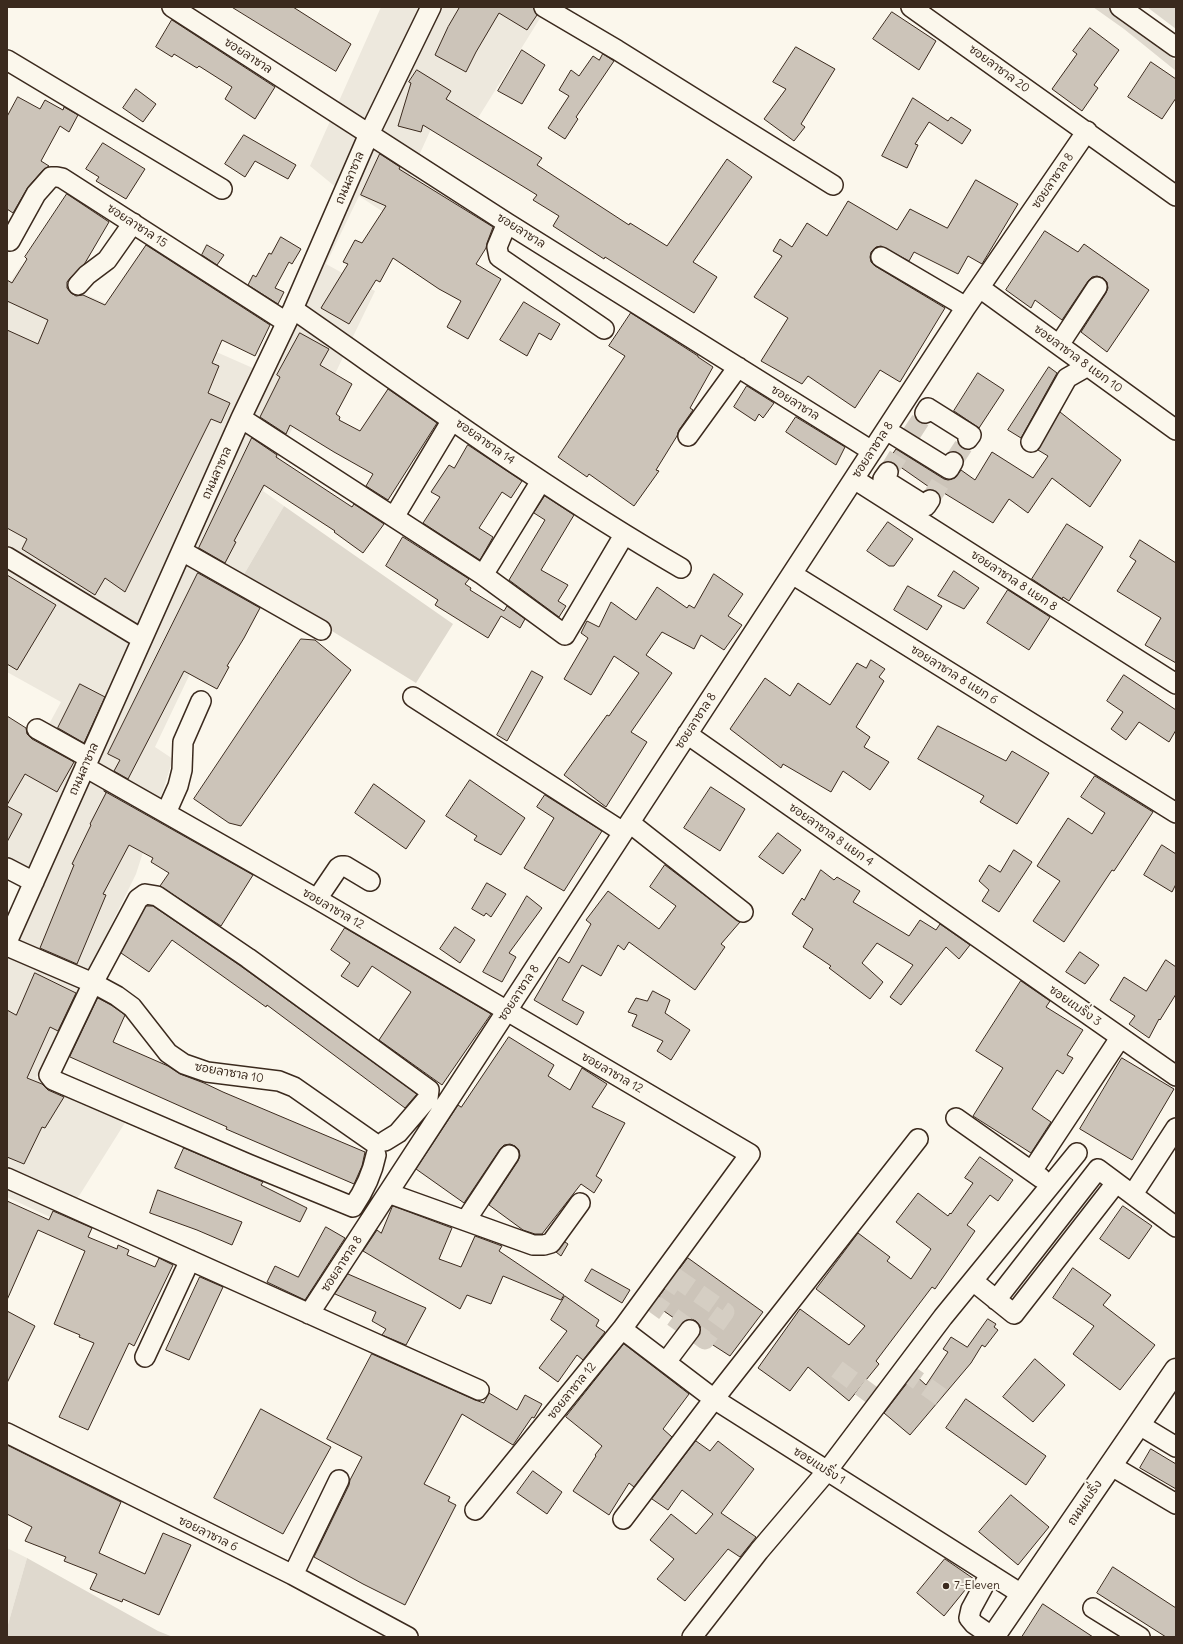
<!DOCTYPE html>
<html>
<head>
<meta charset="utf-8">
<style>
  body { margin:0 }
  #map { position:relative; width:1183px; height:1644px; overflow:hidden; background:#fbf7ec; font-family:Delius,sans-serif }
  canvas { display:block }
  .frame { position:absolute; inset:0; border:8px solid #3b2a1e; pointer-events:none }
</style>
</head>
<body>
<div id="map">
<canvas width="1183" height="1644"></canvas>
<div class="frame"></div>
</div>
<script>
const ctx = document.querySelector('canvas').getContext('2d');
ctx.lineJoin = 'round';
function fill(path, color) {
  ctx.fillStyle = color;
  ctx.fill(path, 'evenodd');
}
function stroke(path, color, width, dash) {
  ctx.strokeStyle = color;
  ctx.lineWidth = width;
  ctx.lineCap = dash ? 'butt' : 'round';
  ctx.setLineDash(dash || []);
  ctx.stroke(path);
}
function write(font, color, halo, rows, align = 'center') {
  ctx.font = font + ' Delius,"Playpen Sans Thai",sans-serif';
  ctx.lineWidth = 4;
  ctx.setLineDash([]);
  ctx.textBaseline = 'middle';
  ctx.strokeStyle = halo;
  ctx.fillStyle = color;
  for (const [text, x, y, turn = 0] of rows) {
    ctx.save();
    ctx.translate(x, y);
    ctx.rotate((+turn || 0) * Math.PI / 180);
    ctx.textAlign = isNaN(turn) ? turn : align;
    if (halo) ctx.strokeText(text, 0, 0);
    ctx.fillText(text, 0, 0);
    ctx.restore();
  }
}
fill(new Path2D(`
  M381 7H547L473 126 441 107 391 217 359 196 326 264 375 291 319 407 306 399 263 491 284 506 243 576 231 588 155 747 173 759 136 874 36 1078 128 1118 79 1196 52 1218 7 1197V925L28 868 7 857V718L41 739 61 702 7 672V287L21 266 255 369 338 189 310 166Z
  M7 1548 27 1558 7 1628Z`), '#ede8dd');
fill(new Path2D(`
  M1093 7H1107L1176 61V71L1124 29Z
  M1147 7H1176V29Z
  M284 506 453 624 416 683 243 576Z
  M27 1558 158 1631 173 1637H7V1628Z`), '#dfd9ce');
const building = new Path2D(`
  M232 7H293L351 44 336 71Z
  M460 7H533L537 15 527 30 499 13 476 52 466 72 435 55 448 27Z
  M892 12 936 41 919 70 873 39Z
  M172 20 275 87 255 119 225 99 232 87 199 66 197 68 174 54 172 57 156 47Z
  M1090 28 1119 50 1094 85 1098 88 1082 111 1052 89 1077 54 1073 51Z
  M796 47 835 69 801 124 805 127 794 141 764 119 786 89 773 82Z
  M522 50 545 65 522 104 498 91Z
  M603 54 614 61 576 117 578 119 565 139 548 128 569 96 559 90 571 70 579 76 593 56 599 60Z
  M1151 62 1176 79V98L1162 119 1128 97Z
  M417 70 451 91 446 99 542 158 537 165 629 225 630 223 667 246 727 159 752 177 693 262 717 277 694 313 605 257 604 259 553 226 559 216 533 200 537 195 423 125 421 132 398 126 411 83 409 82Z
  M136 89 156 104 143 122 123 108Z
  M18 97 40 109 45 100 63 110 64 107 78 115 69 132 60 126 41 161 49 166 43 170 28 187 13 213 7 209V117Z
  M913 98 948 121 951 117 971 130 962 144 929 122 915 144 918 145 907 168 882 156Z
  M244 135 296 165 288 179 255 161 245 177 225 164Z
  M103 143 145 169 126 199 96 181 99 177 86 169Z
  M380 154 400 167 399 169 493 227 487 243 486 248 476 264 501 279 468 339 447 327 461 301 439 289 393 258 380 282 376 280 349 324 321 308 348 264 343 262 355 240 362 243 386 206 361 195Z
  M976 180 1018 204 982 264 968 256 958 274 914 252 909 261 881 246 876 247 871 252 870 257 871 262 875 266 945 308 900 382 880 370 855 408 808 376 802 384 761 361 788 318 754 297 782 256 773 251 780 239 792 247 807 223 827 236 848 201 897 230 910 209 947 228Z
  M67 194 109 222 85 263 70 278 67 282V288L71 293 76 296 83 295 105 305 146 245 270 325 255 356 222 340 212 363 219 366 208 393 230 403 221 423 211 419 125 592 105 578 95 595 22 549 27 539 7 528V330L38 344 48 320 7 301V280L12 283 27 259 25 257Z
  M1045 231 1078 252 1084 244 1149 290 1107 352 1081 332 1106 293 1108 288 1107 282 1103 278 1097 276 1092 277 1088 281 1062 320 1035 300 1031 308 1006 290Z
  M281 237 301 249 292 264 289 262 275 288 284 292 278 304 248 285 253 275 256 277 269 253 271 254Z
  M207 245 224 255 217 265 202 255Z
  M524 302 560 324 551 340 539 333 527 356 500 340Z
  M631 313 698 356V357L713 367 690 408 693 410 679 430 677 436 656 470 659 471 634 506 589 474 587 477 558 457 625 356 609 346Z
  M300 333 329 349 320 365 352 384 336 414 340 417 339 420 360 431 388 389 437 423 388 500 366 486 373 474 334 452 290 425 286 434 260 417 280 377 277 375Z
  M1049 367 1057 373 1021 438 1008 430Z
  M978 373 1004 390 979 428 954 411Z
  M747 386 774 403 763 418 759 414 755 421 734 407Z
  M1060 412 1121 460 1090 507 1052 478 1028 513 1009 499 993 523 944 493 942 496 889 459 896 449 944 479 948 480 954 479 961 470 975 480 992 452 1033 478 1048 456 1038 450Z
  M796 417 845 447 836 465 786 432Z
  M252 438 277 455 276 457 352 507 354 504 384 524 363 553 334 532 335 531 264 485 234 541 236 542 225 563 199 548Z
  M468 445 522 481 511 498 502 492 479 528 493 537 480 560 423 523 440 497 431 492 449 465 454 468Z
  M545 496 574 515 541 570 568 585 558 601 566 606 559 617 509 580 545 520 534 513Z
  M888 522 913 539 894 566H889L867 551Z
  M1067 524 1103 547 1069 601 1063 597 1062 599 1032 579Z
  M403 537 469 579 465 584 471 588 470 590 504 611 507 606 525 619 520 628 501 616 488 638 435 605 438 600 386 566Z
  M1140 540 1176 563V663L1145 645 1161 618 1117 591 1136 561 1130 557Z
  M954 571 979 588 964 609 938 596Z
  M198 573 260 608 244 638 227 666 229 667 217 689 184 671 128 779 114 771 120 760 108 754Z
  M714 574 743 594 728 616 742 625 724 650 701 635 694 649 662 632 646 655 672 673 631 732 647 742 606 807 564 775 607 715 609 716 639 673 614 656 591 695 564 679 588 638 581 633 587 621 599 627 611 602 636 620 657 587 687 608 689 605 694 608Z
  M7 575 56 605 17 670 7 664Z
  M908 586 942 606 927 630 894 610Z
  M1008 590 1050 617 1029 650 987 623Z
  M301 639 315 640 351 670 241 826 229 823 194 799Z
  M871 660 885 669 879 677 884 681 856 727 870 737 864 747 889 762 870 790 843 771 831 792 783 764 781 768 730 729 765 678 790 696 798 683 830 705 857 663 866 668Z
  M532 671 543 677 507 741 497 735Z
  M1124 675 1176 710V730L1169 742 1139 722 1126 740 1111 729 1123 712 1107 701Z
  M80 684 105 697 84 743 58 728Z
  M7 716 26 728 27 734 32 739 74 762 57 792 25 774 7 805Z
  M938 726 1006 761 1012 751 1049 773 1017 824 980 802 984 796 918 759Z
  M1095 776 1153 812 1114 871 1112 870 1064 942 1033 921 1060 881 1037 866 1068 818 1092 834 1105 813 1081 797Z
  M470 780 525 818 501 855 474 840 477 836 446 816Z
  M374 784 425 821 406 849 355 813Z
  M711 787 745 809 720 851 684 828Z
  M104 791 253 875 221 926 160 886 169 873 151 862 153 858 129 845 103 894 106 895 77 964 40 948 74 865 72 864 91 825 90 824 106 793Z
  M545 795 602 831 564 891 524 868 554 818 537 807Z
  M7 806 22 814 7 842Z
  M778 833 801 850 783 874 759 857Z
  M1162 845 1176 854V884L1172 892 1144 875Z
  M1014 850 1032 862 999 912 982 901 989 890 979 881 989 865 1000 872Z
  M665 865 740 922 721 944 725 947 695 990 629 942 624 950 618 945 601 976 582 965 562 1000 584 1012 577 1025 534 1000 559 957 569 963 591 924 586 920 608 891 659 929 676 906 650 887Z
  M821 870 834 880 837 877 860 891 853 902 909 936 920 920 936 930 940 924 970 945 959 959 946 947 901 1005 890 997 913 965 877 943 862 963 883 982 870 999 829 968 831 966 803 947 813 929 792 914 802 898 804 900Z
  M487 883 506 894 491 917 486 913 484 916 472 909Z
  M527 896 542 908 509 953 516 957 502 982 483 972Z
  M146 906H153L242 967 417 1094 405 1108 267 1005 266 1007 172 940 149 972 121 953Z
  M455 927 475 940 460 963 440 949Z
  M345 928 491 1014 442 1085 379 1040 411 992 372 966 358 987 341 976 350 963 331 950Z
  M1080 952 1099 965 1085 984 1066 972Z
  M1166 960 1176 967V994L1160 1020 1159 1019 1149 1038 1129 1024 1135 1016 1110 1000 1124 977 1146 991Z
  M35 973 76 993 58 1031 50 1027 27 1078 42 1084 48 1090 64 1097 45 1128 42 1127 24 1164 7 1157V1010L16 1015Z
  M1021 981 1050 1001 1046 1007 1083 1030 1067 1055 1073 1058 1063 1074 1057 1070 1032 1109 1051 1122 1031 1153 973 1116 1003 1068 976 1051Z
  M653 991 670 1000 665 1013 690 1030 671 1060 657 1051 663 1041 632 1026 637 1015 628 1012 636 998 647 1001Z
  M98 998 111 1005 125 1015 113 1042 168 1066 180 1074 204 1083 223 1092 365 1152 362 1166 354 1184 226 1129 227 1127 70 1057Z
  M509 1037 554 1065 548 1076 570 1090 582 1068 607 1084 592 1107 625 1123 596 1176 602 1180 594 1193 581 1184 542 1234H535L523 1230 489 1205 518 1161 520 1156 519 1150 515 1146 510 1144 504 1145 500 1149 464 1203 416 1169 458 1105 461 1107Z
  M1122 1058 1174 1089 1132 1160 1080 1129Z
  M184 1148 263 1182 261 1185 307 1208 300 1222 175 1168Z
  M980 1157 1013 1180 998 1201 990 1195 967 1225 975 1231 935 1289 932 1287 876 1361 879 1364 849 1401 808 1367 790 1391 758 1368 800 1309 849 1345 865 1326 816 1289 858 1233 890 1257 887 1261 911 1279 931 1249 896 1222 918 1193 948 1216 950 1213 951 1214 973 1183 965 1178Z
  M158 1190 242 1222 232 1245 197 1230 150 1213Z
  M7 1201 49 1220 53 1211 92 1228 88 1237 117 1249 118 1245 129 1250 127 1255 155 1267 159 1258 173 1265 134 1346 129 1343 88 1430 59 1417 94 1343 79 1337 80 1335 54 1324 85 1251 38 1230 7 1300Z
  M393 1206 452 1228 439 1259 461 1267 475 1236 502 1246 499 1251 564 1295 561 1300 503 1276 491 1304 467 1295 460 1309 363 1251 377 1230 381 1233Z
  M1123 1206 1152 1226 1129 1259 1100 1239Z
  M326 1227 345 1238 305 1300 267 1282 275 1266 298 1277Z
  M565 1242 568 1244 561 1256 556 1252Z
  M688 1258 763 1312 730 1356 699 1336 701 1331 700 1326 696 1321 691 1319 686 1320 681 1323 654 1304Z
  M1073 1268 1111 1295 1103 1305 1155 1345 1120 1390 1073 1354 1094 1326 1053 1298Z
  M592 1269 630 1290 622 1303 585 1281Z
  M348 1274 426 1308 406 1345 382 1335 386 1329 372 1321 376 1312 335 1294Z
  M200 1277 223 1287 189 1360 166 1350Z
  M565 1296 599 1320 596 1326 605 1332 583 1360 577 1355 558 1382 539 1368 567 1331 551 1320Z
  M7 1311 35 1326 7 1383Z
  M988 1319 996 1324 994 1327 998 1330 985 1347 982 1345 971 1363 910 1435 884 1413 914 1374 926 1385 948 1352 943 1349 951 1337 967 1347Z
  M624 1344 689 1394 663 1429 672 1437 634 1487 629 1483 609 1515 573 1491 596 1456 595 1455 602 1446 566 1417Z
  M372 1354 475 1400 484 1403 489 1393 517 1410 525 1395 542 1404 534 1418 532 1417 513 1445 462 1414 424 1484 450 1497 448 1501 456 1505 405 1605 363 1584 314 1557 349 1485 350 1480 362 1457 327 1439Z
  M1035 1359 1065 1385 1033 1422 1003 1397Z
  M966 1399 1046 1456 1026 1485 946 1428Z
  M261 1409 331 1447 283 1534 214 1498Z
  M696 1441 710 1451 718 1441 754 1469 721 1513 756 1537 740 1557 728 1549 685 1601 657 1579 674 1559 650 1540 671 1514 696 1534 713 1514 682 1490 668 1510 652 1499Z
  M7 1445 121 1502 99 1553 145 1574 163 1533 191 1545 159 1615 123 1599 122 1602 90 1589 97 1574 64 1561 66 1557 25 1541 32 1527 7 1514Z
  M1151 1449 1176 1464V1489L1140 1468Z
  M533 1471 562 1492 547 1514 517 1493Z
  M1011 1495 1049 1527 1018 1565 979 1532Z
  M945 1559 974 1579 944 1616 917 1593Z
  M1113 1567 1176 1608V1637H1166L1097 1593Z
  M1043 1604 1093 1637H1022Z`);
fill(building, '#ccc4b9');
stroke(building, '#3b2a1e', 1);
stroke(new Path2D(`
  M910 436 925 413
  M953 462 968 439
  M888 472 906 443
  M930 500 949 469
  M675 1277 725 1312 705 1340 656 1305Z
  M837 1369 880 1401
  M903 1370 941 1397`), '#d5cec3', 19, [19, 10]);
const minor = new Path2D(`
  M172 7 507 223 872 451
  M544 7 617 50 833 185
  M911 7 1176 196
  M1120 7 1176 47
  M7 60 222 189
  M507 223 497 247 499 257 604 329
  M10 241 36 194 51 177H57L62 178 286 322
  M881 257 966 307
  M78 285 87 275 107 260 133 223
  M980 288 1176 430
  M293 309C421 398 546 490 681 568
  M1059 345 1097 287
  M925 413 928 408 971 435 968 439
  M241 418 483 575 565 635 624 535
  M886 430 949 469 953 462
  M688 436 738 367
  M1031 442 1067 378 1088 366
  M888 472 883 479 926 506 930 500
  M854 479 1176 684
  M394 517 452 420
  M182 551 321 630
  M7 557 142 639
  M792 574 1176 813
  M483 575 541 481
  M413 697 623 832
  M37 729 89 758
  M687 734 1176 1076
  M85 767 317 899 750 1154 622 1329 475 1510
  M166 813 178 786 182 770 183 742 201 701
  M630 823 743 912
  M7 868 34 882
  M317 899 338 868 341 866H345L370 881
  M7 942 241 418 293 309 369 134 431 7
  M7 946 93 983 117 996 132 1007 168 1053 184 1064 207 1072 279 1081 294 1087 377 1145
  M956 1118 1041 1178
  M376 1155C372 1175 364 1191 353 1207L248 1164 53 1080 49 1075 93 983 138 899 145 894 157 896 248 958 429 1090 428 1098 398 1133 385 1141
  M1032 1171 1120 1038
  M7 1178 479 1390
  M388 1193 533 1245H544L551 1243 580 1203
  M1133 1194 1176 1128
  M466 1220 509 1155
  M973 1281 1014 1314 1116 1183
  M996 1300 1098 1169 1176 1227
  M309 1314 966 307 1087 131
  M622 1329 714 1399 1023 1595
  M145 1357 190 1260
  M666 1362 690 1330
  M1138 1424 1176 1447
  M7 1433 293 1575 408 1637
  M1110 1465 1176 1504
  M623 1519 714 1399 918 1139
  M990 1574 971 1609 969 1618 974 1624 993 1637
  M293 1575 339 1480
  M1093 1608 1140 1637
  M692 1637 759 1551 827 1471 943 1317 1077 1153`);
const major = new Path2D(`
  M993 1637 1176 1370`);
stroke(minor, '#3b2a1e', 22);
stroke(major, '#3b2a1e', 25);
stroke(minor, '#fbf7ec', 19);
stroke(major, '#fbf7ec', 22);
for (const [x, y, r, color] of [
  [946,1586,4,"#3b2a1e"]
]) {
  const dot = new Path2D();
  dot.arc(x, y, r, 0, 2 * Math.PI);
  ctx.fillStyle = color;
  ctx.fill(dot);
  stroke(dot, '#fbf7ec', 1.5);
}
write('12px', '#3b2a1e', '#fbf7ec', [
  ["ซอยลาซาล",248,56,33],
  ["ซอยลาซาล 20",999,69,36],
  ["ถนนลาซาล",350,178,-67],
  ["ซอยลาซาล 8",1053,181,-56],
  ["ซอยลาซาล 15",137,226,33],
  ["ซอยลาซาล",521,231,32],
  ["ซอยลาซาล 8 แยก 10",1078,359,36],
  ["ซอยลาซาล",795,403,32],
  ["ซอยลาซาล 14",485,442,35],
  ["ซอยลาซาล 8",873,450,-57],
  ["ถนนลาซาล",217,473,-66],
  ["ซอยลาซาล 8 แยก 8",1014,581,33],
  ["ซอยลาซาล 8 แยก 6",954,675,32],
  ["ซอยลาซาล 8",696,721,-57],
  ["ถนนลาซาล",84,769,-66],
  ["ซอยลาซาล 8 แยก 4",831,835,35],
  ["ซอยลาซาล 12",333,909,30],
  ["ซอยลาซาล 8",519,993,-57],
  ["ซอยแบริ่ง 3",1075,1006,35],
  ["ซอยลาซาล 10",229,1073,10],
  ["ซอยลาซาล 12",612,1073,30],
  ["ซอยลาซาล 8",342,1264,-57],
  ["ซอยลาซาล 12",572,1391,-51],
  ["ซอยแบริ่ง 1",819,1466,32],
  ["ถนนแบริ่ง",1085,1503,-56],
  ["ซอยลาซาล 6",208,1534,26]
]);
write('12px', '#3b2a1e', '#fbf7ec', [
  ["7-Eleven",954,1586]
], 'left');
</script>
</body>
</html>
